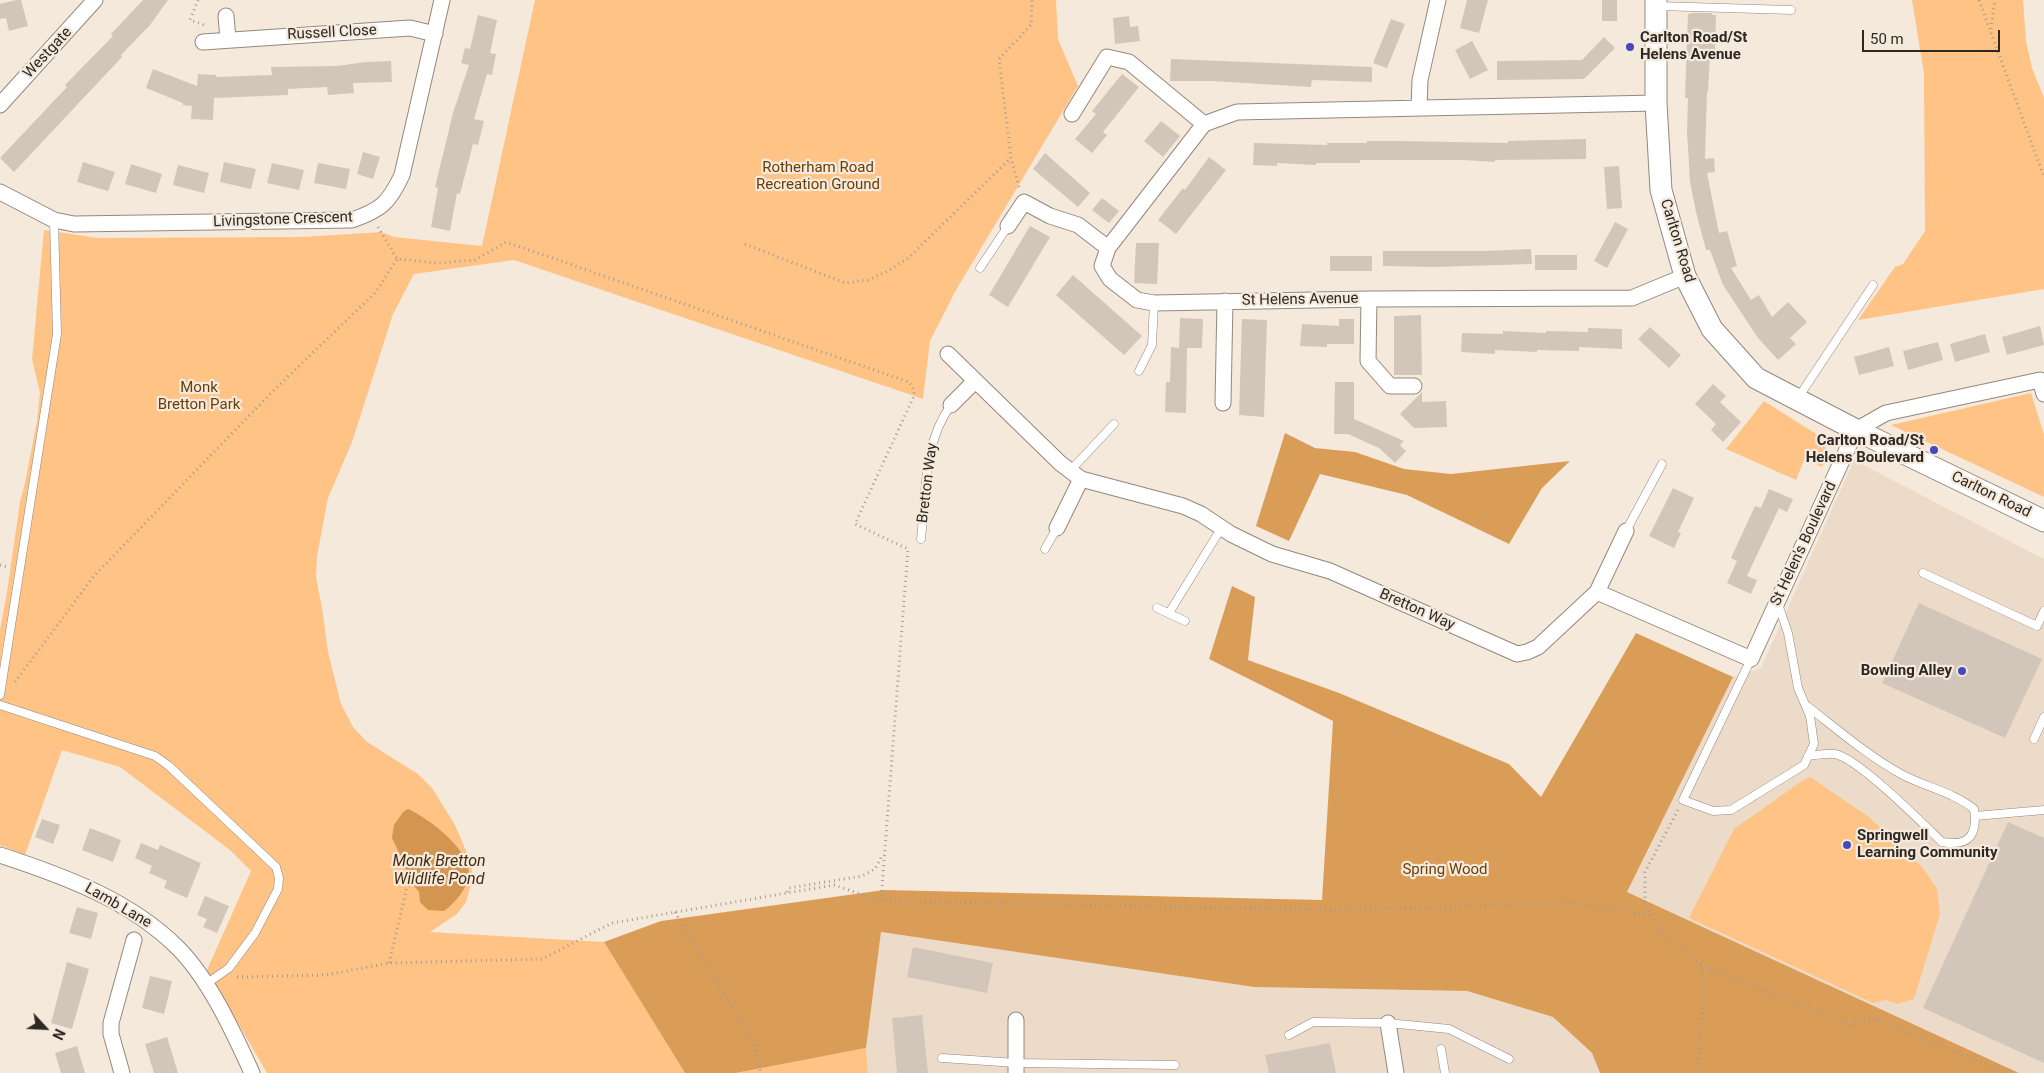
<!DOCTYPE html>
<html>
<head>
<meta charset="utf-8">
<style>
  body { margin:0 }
  #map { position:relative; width:2044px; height:1073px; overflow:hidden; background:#f5e9dc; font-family:Roboto,sans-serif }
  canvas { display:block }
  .north { position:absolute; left:20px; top:1003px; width:50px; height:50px; -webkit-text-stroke:4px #f5e9dc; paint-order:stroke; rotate:115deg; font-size:14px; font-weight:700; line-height:20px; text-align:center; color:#2d2824 }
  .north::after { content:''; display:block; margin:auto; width:18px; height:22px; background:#2d2824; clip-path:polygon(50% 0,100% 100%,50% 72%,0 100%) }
  .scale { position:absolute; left:1862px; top:30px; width:138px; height:22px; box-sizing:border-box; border:2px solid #2d2824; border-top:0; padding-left:6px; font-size:15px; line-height:18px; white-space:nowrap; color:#2d2824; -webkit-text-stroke:4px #f5e9dc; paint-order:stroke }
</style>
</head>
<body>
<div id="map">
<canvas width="2044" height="1073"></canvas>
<div class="north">N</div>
<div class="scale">50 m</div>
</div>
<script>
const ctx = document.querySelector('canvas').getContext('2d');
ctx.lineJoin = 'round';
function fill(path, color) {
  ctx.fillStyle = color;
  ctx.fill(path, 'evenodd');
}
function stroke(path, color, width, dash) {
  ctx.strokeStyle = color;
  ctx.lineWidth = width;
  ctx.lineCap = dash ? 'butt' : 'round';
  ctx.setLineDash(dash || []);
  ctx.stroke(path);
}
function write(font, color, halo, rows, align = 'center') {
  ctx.font = font + ' Roboto,sans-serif';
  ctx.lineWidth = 4.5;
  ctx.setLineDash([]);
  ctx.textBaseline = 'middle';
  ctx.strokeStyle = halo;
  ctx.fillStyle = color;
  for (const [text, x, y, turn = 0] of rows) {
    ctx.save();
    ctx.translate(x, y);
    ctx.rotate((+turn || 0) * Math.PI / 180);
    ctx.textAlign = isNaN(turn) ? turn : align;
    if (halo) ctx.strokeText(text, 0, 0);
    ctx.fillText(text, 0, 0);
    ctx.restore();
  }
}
fill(new Path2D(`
  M1854 460 2044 559V1073H2019L1627 892 1733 677 1761 668Z
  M881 932 1254 987 1467 991 1553 1017 1592 1053 1600 1073H868L866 1048Z`), '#eddbc9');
fill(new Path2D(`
  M535 0H1056L1058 39 1078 86 956 290 930 341 923 399 514 260 414 274 393 314 352 442 328 498 317 556 316 577 322 608 328 652 341 704 353 727 367 742 418 774 432 788 455 825 470 860 472 871 471 884 466 902 457 914 430 932 604 942 685 1073H267L207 970 251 871 230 850 120 767 62 750 25 855 0 845V630L7 592 20 502 25 483 37 421 40 393 32 359 44 230 98 238 303 237 381 232 394 237 482 246Z
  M1912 0H2023L2026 41 2032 68 2044 98V289L1858 320 1895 267 1903 264 1925 231 1924 74Z
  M2031 393 2044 435V497L1891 425Z
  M1764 401 1821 437C1828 447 1827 456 1822 467L1805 458 1796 480 1726 449Z
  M1810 777 1869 817 1923 868 1937 889 1940 914 1914 999 1898 1004 1886 1000 1873 1003 1689 918 1734 829 1799 783Z
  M866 1048 868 1073H736Z`), '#fec385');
fill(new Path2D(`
  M1285 433 1315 448 1355 452 1404 469 1451 474 1570 461 1542 488 1509 544 1407 495 1320 474 1289 541 1256 526Z
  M1232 586 1255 597 1248 660 1339 693 1509 764 1541 797 1636 633 1733 677 1627 892 2019 1073H1600L1592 1053 1553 1017 1467 991 1254 987 881 932 866 1048 736 1073H685L604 942 661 921 884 890 1322 900 1333 721 1209 659Z`), '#da9d58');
fill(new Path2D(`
  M408 809C427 817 471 850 469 874 467 889 456 902 444 911L428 910 420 902 419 892 407 877 405 865 392 838 394 825 403 812Z`), '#d39651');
fill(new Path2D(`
  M16 0H21L28 26 9 31 6 18 0 19V4Z
  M143 0H168L150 25 121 55 122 57 14 172 0 158 67 87 65 85 113 36 111 34Z
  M1467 0H1488L1479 33 1460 28Z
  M1602 0H1617V21H1602Z
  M1691 13H1712V15H1716L1715 54H1710L1708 92H1707L1705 159 1714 158 1715 172 1707 173 1719 233 1727 231 1737 266 1731 268 1751 300 1759 295 1772 317 1788 302 1807 322 1790 338 1796 344 1778 360 1758 338 1723 285 1710 250H1706L1696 212 1690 182 1687 131 1688 98H1685L1688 14H1691Z
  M478 15 497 20 490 53 496 54 492 75 487 74 474 119 484 121 478 145 473 144 460 194 457 193 450 231 431 227 438 188 435 187 453 113 469 65 461 63 465 48 470 49Z
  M1129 16 1130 27 1138 26 1140 41 1115 44 1113 18Z
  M1391 19 1405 24 1387 68 1373 63Z
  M1604 37 1615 48 1584 79 1497 80V61L1582 60Z
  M1472 41 1488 70 1470 79 1455 50Z
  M1171 59 1372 67V82L1312 80 1311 87 1212 81H1170Z
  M391 61 392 82 353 83 354 93 328 95 327 87 288 89V95L214 98 213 120 191 119 192 106 183 105V103L146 88 153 69 197 86 198 74 216 75V77L272 75 271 67 337 66 366 62Z
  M1122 74 1139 87 1103 132 1107 135 1092 153 1075 139 1096 114 1092 111Z
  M1161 121 1180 136 1163 157 1144 141Z
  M1586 139V159L1495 160V162L1463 160H1360V163H1316V165L1277 163V166L1253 165 1254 143 1327 145V143H1367V141H1400L1508 143V141Z
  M363 152 380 157 373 179 357 174Z
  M1045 153 1090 193 1078 207 1033 169Z
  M1209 157 1226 170 1176 234 1158 220 1183 188 1185 190Z
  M83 162 115 172 108 191 77 182Z
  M224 162 256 169 251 189 220 182Z
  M272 163 304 170 299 190 267 183Z
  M318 163 350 169 346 189 314 183Z
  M131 164 162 174 156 193 125 184Z
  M178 165 209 173 204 193 173 185Z
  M1619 166 1622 208 1607 209 1604 167Z
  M1102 198 1119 211 1109 223 1092 210Z
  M1615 222 1628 229 1607 268 1594 261Z
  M1030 226 1050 237 1008 307 989 295Z
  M1136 243H1159L1157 284 1134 283Z
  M1531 249 1532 264 1433 267 1383 266V251H1486Z
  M1535 255H1577V270H1535Z
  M1330 256H1372V271H1330Z
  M1073 275 1142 336 1124 355 1056 295Z
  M1421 315 1422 375H1394V316Z
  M1180 318 1203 319 1202 348H1187L1186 413 1165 412 1166 382H1170L1171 347 1179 348Z
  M1242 319 1267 320 1264 417 1239 415Z
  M1339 319H1354V344H1327V347L1300 346 1302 324 1339 326Z
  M2040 326 2044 345 2007 355 2002 337Z
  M1650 327 1681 355 1669 368 1638 339Z
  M1588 328 1622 329V349L1579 347V351L1537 350V352L1495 350V354L1461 352 1462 333 1503 334V331L1546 333V331L1588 332Z
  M1985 334 1990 352 1955 362 1950 344Z
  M1938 342 1943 360 1908 370 1903 351Z
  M1889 347 1894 366 1859 375 1854 357Z
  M1335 382H1354V419L1404 441 1400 445 1406 451 1395 463 1379 448 1348 434H1334Z
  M1713 384 1726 396 1720 402 1741 422 1723 442 1711 430 1716 424 1695 404Z
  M1422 392V402L1446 401 1447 427 1414 428 1400 414Z
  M1673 488 1694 498 1678 532 1681 533 1674 548 1649 536Z
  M1769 489 1793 499 1787 512 1779 508 1747 576 1757 580 1751 594 1727 583 1737 561 1731 558 1755 506 1761 508Z
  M1919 603 2042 659 2005 738 1882 683Z
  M42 819 60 825 53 844 35 837Z
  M2008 822 2044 838V1063L1923 1008Z
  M90 828 121 840 113 862 82 850Z
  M141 843 158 850 160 845 201 863 187 898 164 888 167 881 149 873 152 866 135 858Z
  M205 896 229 906 217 933 203 927 207 919 197 915Z
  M77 907 98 913 91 939 69 933Z
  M913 947 993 963 987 993 907 977Z
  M67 962 89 969 72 1029 51 1023Z
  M150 976 172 981 164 1014 142 1008Z
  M922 1015 928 1073H897L892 1018Z
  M167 1037 178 1073H154L145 1044Z
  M1330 1043 1336 1073H1269L1265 1055Z
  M77 1046 85 1073H61L55 1053Z`), '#d2c6ba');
const service = new Path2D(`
  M1658 6 1791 10
  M980 268 1008 226
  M1139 371 1152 345 1154 303
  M1798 398 1873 285
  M1070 471 1114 424
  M1626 531 1662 464
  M921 539C926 494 923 443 951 405
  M1045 549 1057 528
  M1923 573 2037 626 2044 611
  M1157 608 1185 621
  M1169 613 1222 527
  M1751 659 1683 800 1713 811 1731 810 1804 765 1814 744 1810 716 1798 688 1788 633 1778 604
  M0 695 57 334 54 220
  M0 705 155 756 169 766 276 867 279 878 278 889 255 933 229 968 206 984
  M1807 706C1838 730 1867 755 1901 774 1925 787 1953 792 1974 809 1978 835 1969 847 1942 842 1923 824 1858 758 1835 754 1827 753 1816 755 1808 756
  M2034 739 2044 717
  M1975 816 2044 810
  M1289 1035 1313 1022 1388 1023 1449 1029 1509 1059
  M1441 1049 1445 1073
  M942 1058 1016 1063 1175 1065`);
const minor = new Path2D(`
  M226 16 228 39
  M203 42 410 28 435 34
  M1656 103 1237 112 1204 124 1108 248 1102 266 1110 279 1137 300 1154 303 1369 299 1632 298 1685 276
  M0 105 95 0
  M1419 108 1420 80 1438 0
  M1072 114 1107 57 1129 62 1204 124
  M0 192 54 220 74 224 352 220C381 210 389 203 402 175L442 0
  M1008 226 1024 202 1050 216 1078 225 1108 248
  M1369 299 1368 361 1390 386H1414
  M948 354 1060 463 1081 479 1183 506 1201 514 1231 534 1272 554 1330 571 1517 654 1527 652 1538 647 1597 592 1751 659 1856 430 1886 413 2040 380 2044 394
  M1223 403 1225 301
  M951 405 975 381
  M1057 528 1081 479
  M1597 592 1626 531
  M0 855C64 876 130 900 178 948 209 979 234 1033 252 1073
  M1388 1023 1396 1073
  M122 1073 111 1034V1023L134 940
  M1016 1073V1020`);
const secondary = new Path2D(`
  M1656 0V103L1661 190 1685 276 1712 329 1756 378 1856 430 2044 521`);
stroke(service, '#93887d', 9);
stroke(minor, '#93887d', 17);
stroke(secondary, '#93887d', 23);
stroke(new Path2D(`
  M198 0 190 20 204 25
  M1979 0 2044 177
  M1991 29 1995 0
  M1019 187 1011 158 999 59 1031 25 1032 0
  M378 227 397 259 437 263 475 260 506 242 909 382 914 390V396L855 524 908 549 881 901 1335 910 1570 903 1652 916
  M745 244 845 283 868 280 886 272 908 258 1011 158
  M0 565 7 567
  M15 682 94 576 273 391 376 292 397 259
  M1678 810 1645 872V904L1662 933 1701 965 1705 984 1697 1073
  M787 892 789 888 862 876 875 869 883 854
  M675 912 754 1044 761 1073
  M389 963 407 887 418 882
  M1701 965 1850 1025 1875 1019 2007 1073
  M237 977 325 975 389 963 542 959 612 923 834 885 881 901`), '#a59c93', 3, [1, 4]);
stroke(service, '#fff', 8);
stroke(minor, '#fff', 15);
stroke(secondary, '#fff', 21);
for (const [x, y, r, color] of [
  [1630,47,5,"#4848bd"],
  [1934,450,5,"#4848bd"],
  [1962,671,5,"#4848bd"],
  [1847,845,5,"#4848bd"]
]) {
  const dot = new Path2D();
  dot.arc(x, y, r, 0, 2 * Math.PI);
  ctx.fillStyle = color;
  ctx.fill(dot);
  stroke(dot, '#f5e9dc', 2);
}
write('15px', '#2d2824', '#f5e9dc', [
  ["Russell Close",332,33,-3],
  ["Westgate",48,53,-47],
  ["Livingstone Crescent",283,220,-2],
  ["Carlton Road",1677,241,73],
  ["St Helens Avenue",1300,300,-1],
  ["Bretton Way",928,483,-83],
  ["Carlton Road",1991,495,26],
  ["St Helen's Boulevard",1804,544,-65],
  ["Bretton Way",1417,610,24],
  ["Lamb Lane",118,906,30]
]);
write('bold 15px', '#2d2824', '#f5e9dc', [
  ["Carlton Road/St",1640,38],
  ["Helens Avenue",1640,55],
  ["Carlton Road/St",1924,441,"right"],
  ["Helens Boulevard",1924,458,"right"],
  ["Bowling Alley",1952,671,"right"],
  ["Springwell",1857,836],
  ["Learning Community",1857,853]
], 'left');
write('15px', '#683f07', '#f5e9dc', [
  ["Rotherham Road",818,168],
  ["Recreation Ground",818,185],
  ["Monk",199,388],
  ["Bretton Park",199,405],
  ["Spring Wood",1445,870]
]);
write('italic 16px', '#452c0e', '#f5e9dc', [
  ["Monk Bretton",439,862],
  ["Wildlife Pond",439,880]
]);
</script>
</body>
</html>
